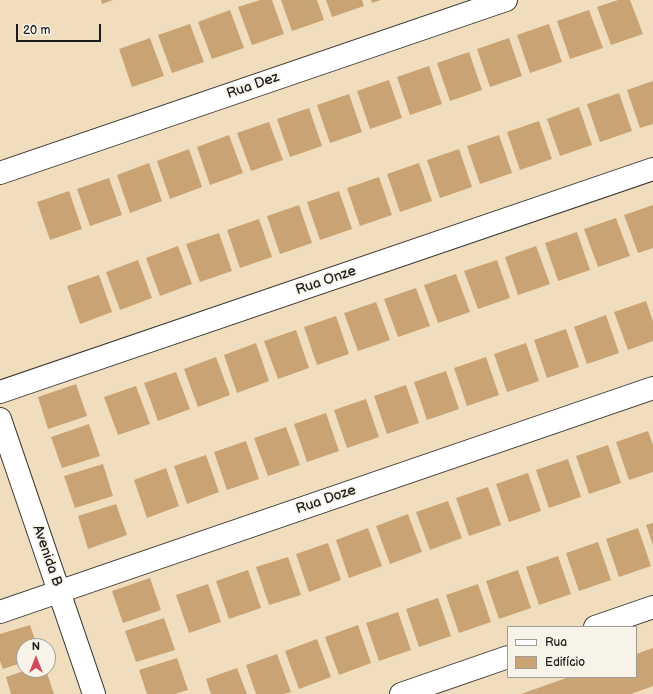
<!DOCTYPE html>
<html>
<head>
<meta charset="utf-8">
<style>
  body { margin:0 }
  #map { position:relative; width:653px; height:694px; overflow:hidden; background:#f0ddbd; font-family:"Balsamiq Sans",sans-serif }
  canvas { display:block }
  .legend { position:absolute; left:507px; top:626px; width:130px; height:52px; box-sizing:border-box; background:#f7f3e8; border:1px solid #9f9d96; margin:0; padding:5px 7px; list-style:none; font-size:12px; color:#1c1c1c }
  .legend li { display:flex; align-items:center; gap:8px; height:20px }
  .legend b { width:20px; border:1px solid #9f9d96 }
  .north { position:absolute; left:16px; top:638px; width:40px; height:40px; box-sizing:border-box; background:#f7f3e8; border:1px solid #9f9d96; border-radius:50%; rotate:0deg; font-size:11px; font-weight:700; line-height:16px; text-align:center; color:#1c1c1c }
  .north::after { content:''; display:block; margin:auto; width:14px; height:18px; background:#d1495b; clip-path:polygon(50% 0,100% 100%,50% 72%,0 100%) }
  .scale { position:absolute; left:16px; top:24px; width:85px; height:18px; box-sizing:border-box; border:2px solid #1c1c1c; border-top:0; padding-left:5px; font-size:12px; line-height:14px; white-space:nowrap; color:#1c1c1c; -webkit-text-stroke:3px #f7f3e8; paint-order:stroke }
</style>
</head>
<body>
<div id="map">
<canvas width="653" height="694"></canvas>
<ul class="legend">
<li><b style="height:5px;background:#fff"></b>Rua</li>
<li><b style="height:11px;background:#caa374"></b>Edifício</li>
</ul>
<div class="north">N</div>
<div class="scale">20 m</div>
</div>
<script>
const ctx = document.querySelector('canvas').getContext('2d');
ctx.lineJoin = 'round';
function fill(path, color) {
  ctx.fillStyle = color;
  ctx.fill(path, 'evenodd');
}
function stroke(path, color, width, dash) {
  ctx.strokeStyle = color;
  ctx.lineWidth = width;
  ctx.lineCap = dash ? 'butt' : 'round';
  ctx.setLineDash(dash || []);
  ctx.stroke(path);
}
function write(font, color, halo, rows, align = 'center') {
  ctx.font = font + ' "Balsamiq Sans",sans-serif';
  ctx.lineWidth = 3.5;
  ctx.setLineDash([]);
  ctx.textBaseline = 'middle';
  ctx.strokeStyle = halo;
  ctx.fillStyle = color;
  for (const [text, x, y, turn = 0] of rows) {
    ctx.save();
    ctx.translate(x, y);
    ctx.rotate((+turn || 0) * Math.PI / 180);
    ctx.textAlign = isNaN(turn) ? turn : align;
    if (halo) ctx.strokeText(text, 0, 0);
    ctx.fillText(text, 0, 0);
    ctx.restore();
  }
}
fill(new Path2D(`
  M101 0H113L102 4Z
  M260 0H272L284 34 252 45 238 7Z
  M281 0H317L324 20 292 31Z
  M326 0H362L364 6 332 17Z
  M371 0H381L372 3Z
  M618 0H630L643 34 611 45 597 7Z
  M230 10 244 48 212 59 198 22Z
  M589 10 603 48 570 59 557 21Z
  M190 24 204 62 172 73 158 35Z
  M549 24 562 62 530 73 517 35Z
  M150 38 164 76 132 87 119 49Z
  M509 38 522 76 490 87 477 49Z
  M469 52 482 90 450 101 437 63Z
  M429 66 442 104 410 115 397 77Z
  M389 80 402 118 370 129 357 91Z
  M653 81V124L640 128 627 90Z
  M619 93 632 131 600 142 587 104Z
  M349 94 362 132 330 143 317 105Z
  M579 107 592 145 560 156 547 119Z
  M309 108 322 146 290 157 277 119Z
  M539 121 552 159 520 170 507 132Z
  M269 122 283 160 251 171 237 133Z
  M229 135 243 173 210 185 197 147Z
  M499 135 512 173 480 184 467 146Z
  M189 149 202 187 170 199 157 161Z
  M459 149 472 187 440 198 427 160Z
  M149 163 162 201 130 213 117 175Z
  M419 163 432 201 400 212 387 174Z
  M379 177 392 215 360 226 347 188Z
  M109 178 122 215 90 226 77 189Z
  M69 191 82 229 50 240 37 202Z
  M339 191 352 229 320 240 307 202Z
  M299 205 312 243 280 254 267 216Z
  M653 205V248L638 253 624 215Z
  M616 218 630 256 598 267 584 229Z
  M259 219 272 257 240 268 227 230Z
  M577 232 590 270 558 281 545 243Z
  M219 233 232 271 200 282 186 244Z
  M178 246 192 284 160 296 146 258Z
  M536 246 550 284 518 295 505 257Z
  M138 260 152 298 120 310 106 272Z
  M497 260 510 298 478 309 464 271Z
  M456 274 470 312 438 323 424 285Z
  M99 275 112 312 80 324 67 286Z
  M416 288 430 326 398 337 384 299Z
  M646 301 653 321V341L628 350 614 312Z
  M376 302 390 340 358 351 344 313Z
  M606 315 619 353 587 364 574 327Z
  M336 316 349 354 317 365 304 327Z
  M566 329 579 367 547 378 534 340Z
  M296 330 309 368 278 379 264 341Z
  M256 343 269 381 237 393 224 355Z
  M526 343 539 381 507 392 494 354Z
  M216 357 230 395 198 407 184 369Z
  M486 357 499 395 467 406 454 368Z
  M446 371 459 409 427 420 414 382Z
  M176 372 190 409 158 421 144 383Z
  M76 384 87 416 48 429 38 397Z
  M406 385 419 423 387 434 374 396Z
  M136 386 150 424 118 435 104 397Z
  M366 399 379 437 347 448 334 410Z
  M326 413 339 451 307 462 294 424Z
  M89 424 100 456 62 468 51 437Z
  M286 427 300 465 268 476 254 438Z
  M648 431 653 445V472L629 480 616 442Z
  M246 441 259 479 227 490 214 452Z
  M608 445 621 483 589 494 576 456Z
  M206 455 219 492 187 504 174 466Z
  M568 459 581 497 549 508 536 470Z
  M103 464 113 496 75 508 64 476Z
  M166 468 179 506 147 518 134 480Z
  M528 473 541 511 509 522 496 484Z
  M488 487 501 525 469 536 456 498Z
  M448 501 462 538 430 550 416 512Z
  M116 504 127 535 88 549 78 516Z
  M408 514 422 552 390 564 376 526Z
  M653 523V545L646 525Z
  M368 528 382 566 349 578 336 540Z
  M638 528 651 566 619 577 606 539Z
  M598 542 611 580 579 591 566 553Z
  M328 543 341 580 309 592 296 554Z
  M558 556 571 594 539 605 526 567Z
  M288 557 301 595 269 605 256 567Z
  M248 570 261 608 229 619 216 581Z
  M518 570 531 608 499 619 486 581Z
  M150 578 161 610 123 623 112 591Z
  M208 584 221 622 189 633 176 595Z
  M478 584 491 622 459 633 446 595Z
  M438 598 451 636 419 647 406 609Z
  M398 612 411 650 379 661 366 623Z
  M164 618 175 650 136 662 125 631Z
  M30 625 37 646H24V662L3 669 0 661V634Z
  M358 625 371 663 339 675 325 637Z
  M317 639 331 677 299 689 285 651Z
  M653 648V686L631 694H521L569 677H636V654Z
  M277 654 291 692 284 694H256L246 665Z
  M177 658 188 690 175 694H147L139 670Z
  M237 668 247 694H211L206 679Z
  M27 670H46L54 694H11L6 677Z`), '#caa374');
const minor = new Path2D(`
  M0 173 506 0
  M0 392 653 169
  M0 612 653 388
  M595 627 653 607
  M401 694 508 657`);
const tertiary = new Path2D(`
  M0 419 94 694`);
stroke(minor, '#3c3934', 24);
stroke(tertiary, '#3c3934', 24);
stroke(minor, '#fff', 22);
stroke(tertiary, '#fff', 22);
write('14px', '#1c1c1c', '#f7f3e8', [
  ["Rua Dez",253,86,-19],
  ["Rua Onze",326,281,-19],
  ["Rua Doze",326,500,-19],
  ["Avenida B",47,556,71]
]);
</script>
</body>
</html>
